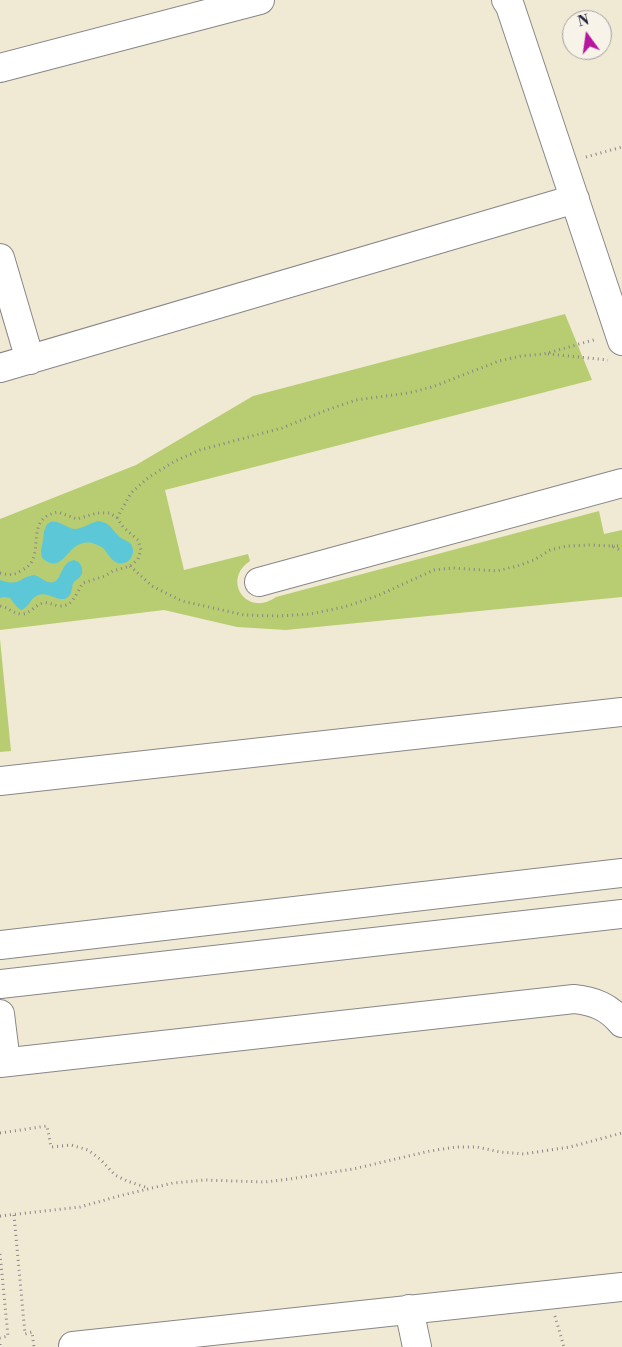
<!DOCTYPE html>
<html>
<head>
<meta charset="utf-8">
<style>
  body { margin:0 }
  #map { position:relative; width:622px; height:1347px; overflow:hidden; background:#f0ead4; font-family:"Libre Bodoni",serif }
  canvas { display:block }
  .north { position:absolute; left:562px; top:10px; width:50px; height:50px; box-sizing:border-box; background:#f7f3e8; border:1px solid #a29fa3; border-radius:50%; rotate:346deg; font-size:14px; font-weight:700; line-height:20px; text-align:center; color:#22223b }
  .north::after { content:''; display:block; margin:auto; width:18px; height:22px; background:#b5179e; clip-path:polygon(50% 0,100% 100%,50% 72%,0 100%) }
</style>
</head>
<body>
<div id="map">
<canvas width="622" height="1347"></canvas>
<div class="north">N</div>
</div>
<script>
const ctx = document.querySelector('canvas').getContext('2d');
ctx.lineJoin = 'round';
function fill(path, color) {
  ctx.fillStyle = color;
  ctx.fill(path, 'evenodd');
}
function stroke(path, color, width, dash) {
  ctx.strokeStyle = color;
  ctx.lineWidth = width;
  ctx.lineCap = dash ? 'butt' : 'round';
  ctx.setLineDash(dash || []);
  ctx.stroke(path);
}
fill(new Path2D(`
  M565 314 592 380 165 490 184 570 248 554 250 561C221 580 247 618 276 597L599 511 604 534 622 530V597L286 630 237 627 164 610 0 630V519L136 465 253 396Z
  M0 639 11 751 0 752Z`), '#b8cd71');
fill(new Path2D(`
  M98 521C112 523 111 530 121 538 124 540 128 541 131 544 133 548 134 552 132 556 131 559 128 562 124 563 113 566 109 554 103 548 100 546 96 544 92 543 66 538 66 576 43 559 39 552 42 548 43 540 44 537 43 532 45 529 50 512 67 529 75 529 82 529 90 523 98 521Z
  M74 560C81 562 83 567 82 574 80 578 77 579 74 582 71 586 73 593 68 597 60 604 49 591 38 595 30 598 29 608 21 610L17 607 10 598 4 597 0 598V580C21 587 17 578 34 575 39 576 43 580 48 582 63 586 58 563 74 560Z`), '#5cc7d6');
const minor = new Path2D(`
  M506 0 510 6 622 341
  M0 68 260 0
  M0 258 30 360
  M0 368 575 199
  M259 582 622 483
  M0 781 622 712
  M0 945 622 873
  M0 984 622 914
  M0 1014 6 1062
  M0 1063 574 999C594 1001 609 1007 622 1023
  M409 1309 417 1347
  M73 1346 622 1287`);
stroke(minor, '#898688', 30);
stroke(new Path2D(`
  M586 157 622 147
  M548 354 608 360
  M117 518 131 493 149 477 175 461 200 450 282 428 327 410 356 400 408 393 432 387 499 361 521 356 544 354 597 339
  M612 546H622
  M130 566 152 586 182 601 244 615 279 616 310 614 344 607 377 596 434 570 453 568 497 571 517 566 534 560 550 550 567 546 590 545 612 546 622 551
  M0 573C9 575 14 576 22 570 26 568 29 566 31 563 42 544 27 518 58 512L77 519 97 513H110L117 518 123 527 138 540 141 550 138 559 130 566 113 571 105 576 83 583C76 592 74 607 59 606 53 605 49 602 43 603 35 605 31 613 22 614 13 614 8 607 0 606
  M0 1133 47 1126 51 1147 71 1145 88 1150 100 1159 115 1175 127 1181 148 1188
  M14 1215 25 1334 32 1332 34 1347
  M0 1216 80 1207 119 1196 173 1183 205 1180 265 1182 290 1179 353 1169 430 1151 456 1147H477L500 1152 524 1154 570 1147 622 1133
  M0 1254 8 1336 0 1338
  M555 1316 564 1347
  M0 1344V1347`), '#898688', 3, [1, 4]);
stroke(minor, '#fff', 28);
</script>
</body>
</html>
